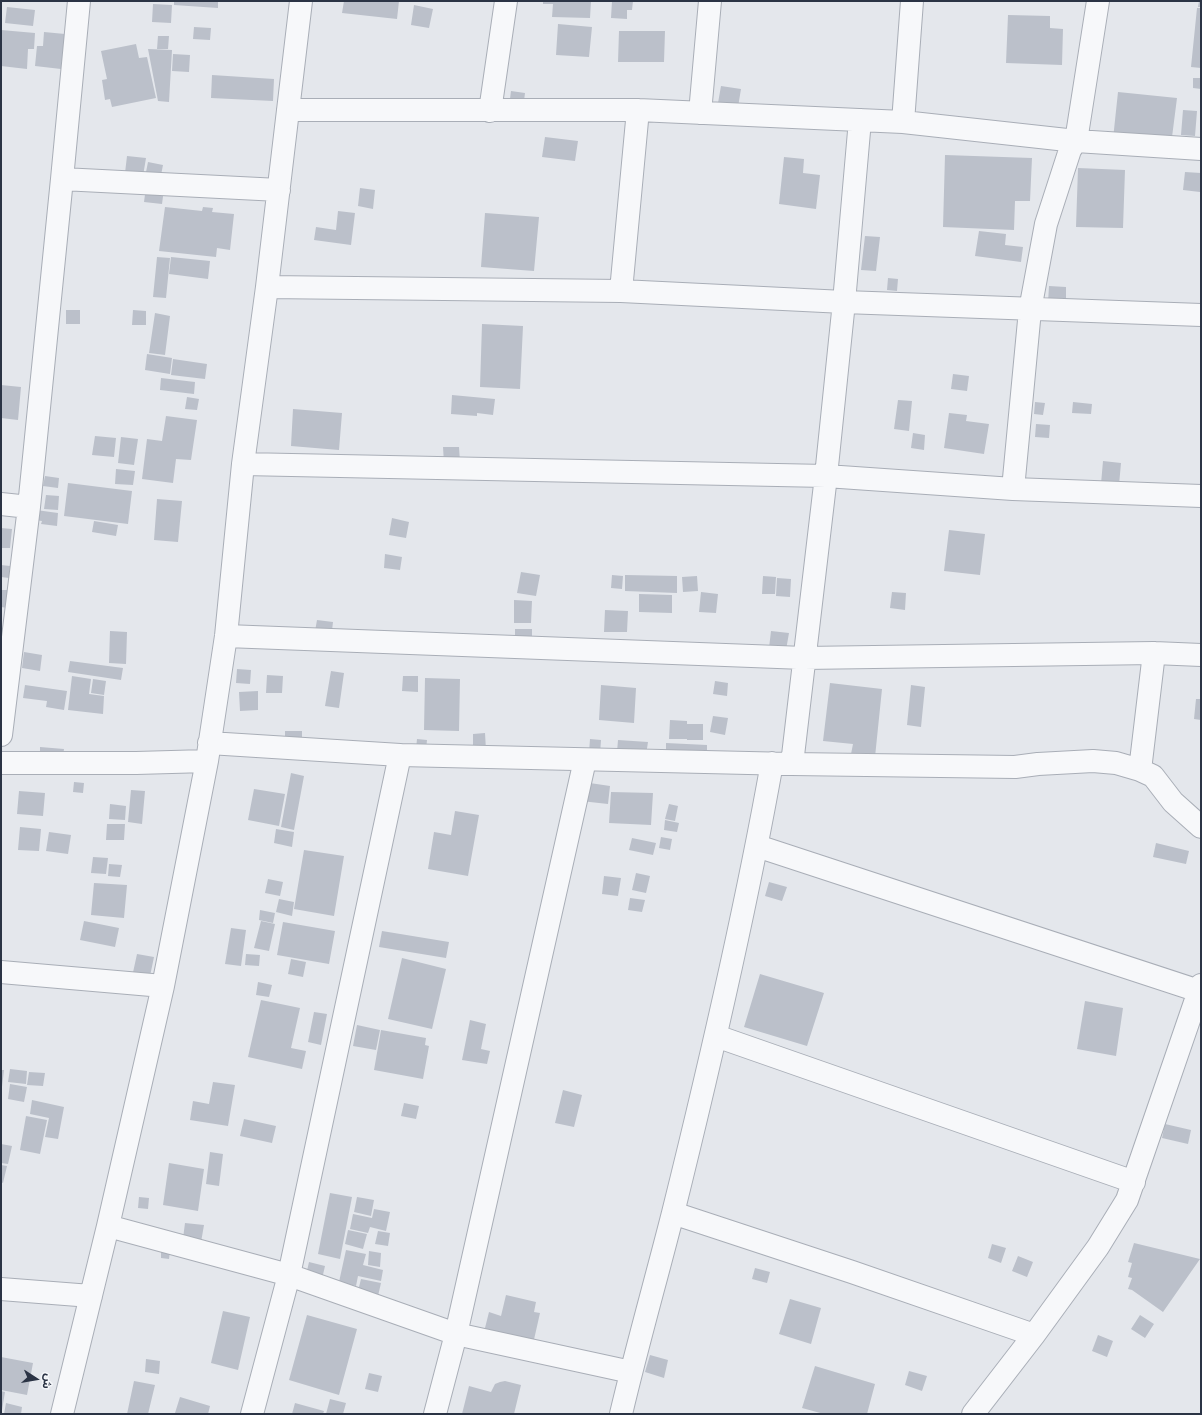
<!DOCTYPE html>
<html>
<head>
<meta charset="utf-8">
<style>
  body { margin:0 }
  #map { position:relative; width:1202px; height:1415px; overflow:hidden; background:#e4e7ec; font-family:"IBM Plex Sans","Noto Sans Arabic",sans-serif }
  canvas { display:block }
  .frame { position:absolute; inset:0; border:2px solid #2b3445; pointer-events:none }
  .north { position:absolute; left:16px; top:1359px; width:40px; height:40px; -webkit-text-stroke:3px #f4f6f9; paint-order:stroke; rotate:102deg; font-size:11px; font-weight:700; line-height:16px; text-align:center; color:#2b3445 }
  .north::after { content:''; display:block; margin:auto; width:14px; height:18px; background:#2b3445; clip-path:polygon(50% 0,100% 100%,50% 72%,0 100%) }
</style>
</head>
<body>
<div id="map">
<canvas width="1202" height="1415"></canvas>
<div class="frame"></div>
<div class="north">ش</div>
</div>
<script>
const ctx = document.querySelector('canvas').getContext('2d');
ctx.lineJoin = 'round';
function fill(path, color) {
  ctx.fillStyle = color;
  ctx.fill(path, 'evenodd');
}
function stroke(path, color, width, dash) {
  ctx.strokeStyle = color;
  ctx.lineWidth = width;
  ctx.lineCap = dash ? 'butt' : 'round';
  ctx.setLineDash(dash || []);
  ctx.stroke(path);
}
fill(new Path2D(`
  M174 1H218V8L174 5Z
  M344 1H399L397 19 342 13Z
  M543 1H591L590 18 552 17 553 4H543Z
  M612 1H633L632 10H627V19L611 18Z
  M1199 1H1201V7H1198Z
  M153 4 172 5 171 23 152 22Z
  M414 5 433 9 429 28 411 25Z
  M7 7 35 10 33 26 5 23Z
  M1197 8H1201V68L1191 67Z
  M1008 15 1050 16V28L1063 29 1062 65 1006 63Z
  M558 24 592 27 589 57 556 55Z
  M194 27 211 28 210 40 193 39Z
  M1 30 35 33 34 49H28L27 69 1 66Z
  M619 31H665L664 62H618Z
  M44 32 65 34 61 69 35 66 37 46H43Z
  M158 36H169L168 49H157Z
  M136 44 139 58 147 57 156 98 112 107 110 99 105 100 102 80 107 79 101 51Z
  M148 49 172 50 169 102 158 101Z
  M173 54 190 55 189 72 172 71Z
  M212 75 274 79 273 101 211 98Z
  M1193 78H1201V89L1193 88Z
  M721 86 741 89 738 107 718 103Z
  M511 91 525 93 523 109 509 107Z
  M1118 92 1177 98 1171 145 1113 139Z
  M1183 110 1197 111 1195 136 1181 135Z
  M545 137 578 141 575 161 542 157Z
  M945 155 1032 158 1030 201H1015L1014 230 943 227Z
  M127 156 146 158 143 176 125 173Z
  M784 157 804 159 803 173 820 175 816 209 779 204Z
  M148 162 163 165 160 180 145 177Z
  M1078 168 1125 170 1123 228 1076 227Z
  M1185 172 1201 173 1200 192 1183 190Z
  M146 187 164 189 162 204 144 202Z
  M360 188 375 190 373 209 358 206Z
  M165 207 202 211 203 207 213 208 212 212 234 214 230 250 217 248 216 257 159 251Z
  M338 211 355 213 351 245 314 240 316 227 336 230Z
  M485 213 539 217 534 271 481 267Z
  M979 231 1006 234 1005 245 1023 247 1021 262 975 256Z
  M865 236 880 237 876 271 861 270Z
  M157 257 170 258 166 298 153 297Z
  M171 257 210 261 208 279 169 274Z
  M888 278 898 279 897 291 887 290Z
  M1049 286 1066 287V304L1048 303Z
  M66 310H80V324H66Z
  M133 310 146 311V325H132Z
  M155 313 170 316 165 355 149 353Z
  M482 324 523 326 520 389 480 387Z
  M147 354 172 358 170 374 145 370Z
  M173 359 207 364 205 379 171 375Z
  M953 374 969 376 967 391 951 389Z
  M161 378 195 382 194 394 160 390Z
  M1 385 21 387 18 420 1 418Z
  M452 395 495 399 493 415 477 413V416L451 414Z
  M187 397 199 399 197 410 185 409Z
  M898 400 912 401 909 431 894 429Z
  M1035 402 1045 403 1043 415 1034 414Z
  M1073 402 1092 404 1091 414 1072 413Z
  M293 409 342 413 339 450 291 446Z
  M949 413 967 415 966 421 989 424 984 454 944 448Z
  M166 416 197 420 191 460 176 459 173 483 142 479 147 439 162 441Z
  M1036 424 1050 425 1049 438 1035 437Z
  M913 433 925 435 924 450 911 448Z
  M95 436 116 438 114 457 92 455Z
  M121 437 138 439 134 465 118 463Z
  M443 447H459L460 462 444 463Z
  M1103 461 1121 463 1119 485 1101 484Z
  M116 469 135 471 133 485 115 484Z
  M45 476 59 478 58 488 43 486Z
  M68 483 132 491 128 524 64 516Z
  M46 495 59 496 58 510 44 509Z
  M157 499 182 501 178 542 154 540Z
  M36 510 58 513 57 526 41 524 42 521 35 520Z
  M392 518 409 522 406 538 389 535Z
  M94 521 118 525 116 536 92 532Z
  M1 528 12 529 10 548H1Z
  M949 530 985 534 980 575 944 571Z
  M385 554 402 557 400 570 384 568Z
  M1 565 10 566 9 578 1 577Z
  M521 572 540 575 536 596 517 593Z
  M612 575 623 576 622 589 611 588Z
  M625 575 677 576V593L625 591Z
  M697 576 698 591 683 592 682 577Z
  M763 576 776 577 775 594H762Z
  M777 578 791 579 790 597 776 596Z
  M1 590H10L8 608 1 607Z
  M701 592 718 594 716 613 699 612Z
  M892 592 906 593 905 610 890 608Z
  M639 594 672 595V613L639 612Z
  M514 600 532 601 531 623H514Z
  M605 610 628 611 627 632H604Z
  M317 620 333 622 331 639 314 637Z
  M515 629H532V645L515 644Z
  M110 631 127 632 126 664 109 663Z
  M771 631 789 633 786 650 769 648Z
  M24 652 42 655 40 671 22 668Z
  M70 661 123 668 121 680 68 672Z
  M237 669 251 670 250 684 236 683Z
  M331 671 344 673 339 708 325 706Z
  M267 675 283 676 282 693H266Z
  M72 676 91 679 89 694 104 696 103 714 68 710Z
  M403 676H418V692L402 691Z
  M425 678 460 679 459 731 424 730Z
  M93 679 106 681 104 695 91 693Z
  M715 681 728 683 727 696 713 694Z
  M830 683 882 689 875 757 851 754 853 744 823 741Z
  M25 685 67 691 64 710 46 707 47 701 23 698Z
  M601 685 636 688 634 723 599 720Z
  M911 685 925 687 921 727 907 725Z
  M258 691V710L240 711 239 692Z
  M1196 699H1201V720L1194 719Z
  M713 716 728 718 725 735 710 732Z
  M670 720 687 721V724H703V740H687V730V739H669Z
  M285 731H302V747L285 746Z
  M485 733 486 750 473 751V734Z
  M417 739 427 740 426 750 416 749Z
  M590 739 601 740 600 754 589 753Z
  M618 740 648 742 646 755 617 752Z
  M666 743 707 745V758L666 757Z
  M40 747 64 749 63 756 40 755Z
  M291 773 304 776 294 830 281 827Z
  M74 782 84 783 83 793 73 792Z
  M583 782 610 786 608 804 581 801Z
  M254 789 285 794 279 826 248 820Z
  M131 790 145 791 142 824 128 822Z
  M19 791 45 793 43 816 17 814Z
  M611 792 653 793 651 825 609 823Z
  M110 804 126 806 125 820 109 819Z
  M669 804 678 806 675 821 665 819Z
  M455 811 479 815 468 876 428 869 434 832 451 835Z
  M665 820 679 823 677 832 664 830Z
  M107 824H125L124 840H106Z
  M20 827 41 829 39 851 18 850Z
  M276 829 294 832 292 847 274 843Z
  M49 832 71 835 68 854 46 851Z
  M661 837 672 839 670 850 659 848Z
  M632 838 656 843 653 855 629 850Z
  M1156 843 1189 851 1186 864 1153 857Z
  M304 850 344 856 334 916 294 909Z
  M93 857 108 858 106 874 91 873Z
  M109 864 122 865 120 877 108 876Z
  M636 873 650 876 646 893 632 890Z
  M604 876 621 878 618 896 602 894Z
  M268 879 283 882 280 896 265 893Z
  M769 882 787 887 782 901 765 896Z
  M94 883 127 885 124 918 91 915Z
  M630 898 645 900 642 912 628 910Z
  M279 899 294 902 292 916 276 912Z
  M260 910 275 913 273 923 259 920Z
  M84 921 119 928 115 947 80 940Z
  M261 921 275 924 269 951 254 948Z
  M283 922 335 931 329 964 277 955Z
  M231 928 246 930 241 966 225 964Z
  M382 931 449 942 446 958 379 947Z
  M137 954 154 957 149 981 132 977Z
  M246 954 260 955 259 966 245 965Z
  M402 958 446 969 432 1029 388 1019Z
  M291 959 306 962 303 977 288 974Z
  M760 974 824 993 807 1046 744 1027Z
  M258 982 272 985 269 997 256 995Z
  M261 1000 300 1008 291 1048 306 1051 302 1069 248 1057Z
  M1085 1001 1123 1008 1116 1056 1077 1049Z
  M314 1012 327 1014 321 1045 308 1042Z
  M470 1020 486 1024 481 1049 490 1051 487 1064 462 1060Z
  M357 1025 380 1030 376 1050 353 1046Z
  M381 1030 426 1038 425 1045 429 1046 423 1079 374 1070Z
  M10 1069 27 1071 26 1084 8 1082Z
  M1 1070H4L2 1087H1Z
  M29 1072 45 1073 43 1086 27 1085Z
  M213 1082 235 1085 228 1126 190 1120 193 1101 209 1104Z
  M10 1084 27 1087 24 1102 8 1099Z
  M563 1090 582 1095 574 1127 555 1123Z
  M32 1100 64 1107 58 1139 45 1137 49 1118 30 1114Z
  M404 1103 419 1106 416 1119 401 1116Z
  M26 1116 47 1120 40 1154 20 1150Z
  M244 1119 276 1126 272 1143 240 1136Z
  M1165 1124 1191 1130 1188 1144 1162 1138Z
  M1 1144 12 1146 8 1164 1 1163Z
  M210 1152 223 1154 219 1186 206 1184Z
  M169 1163 204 1169 198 1211 163 1205Z
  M1 1165 7 1166 3 1183 1 1182Z
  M330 1193 352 1197 340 1259 318 1254Z
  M139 1197 149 1198 148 1209 138 1208Z
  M357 1197 374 1200 371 1216 354 1212Z
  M374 1209 390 1212 386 1231 370 1227 368 1233 350 1229 353 1214 372 1218Z
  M185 1223 204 1225 200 1248 182 1246Z
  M348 1230 367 1234 363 1249 345 1244Z
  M378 1231 390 1233 388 1246 375 1244Z
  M1134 1243 1200 1259 1163 1312 1132 1290 1128 1289 1132 1278 1128 1277 1132 1263 1128 1262Z
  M992 1244 1006 1248 1001 1263 988 1258Z
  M161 1250 170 1251 169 1259 161 1258Z
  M346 1250 366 1254 363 1265 383 1270 381 1281 358 1276 356 1286 339 1282Z
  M369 1251 381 1253 380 1267 368 1265Z
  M1018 1256 1033 1262 1027 1277 1012 1271Z
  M309 1262 325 1266 322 1279 306 1275Z
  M755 1268 770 1272 767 1283 752 1279Z
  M361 1279 381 1283 378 1296 358 1291Z
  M506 1295 536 1302 534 1312 540 1313 533 1344 484 1332 489 1312 501 1316Z
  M790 1299 821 1308 811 1344 779 1334Z
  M223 1311 250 1317 238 1370 211 1363Z
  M307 1315 357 1329 339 1395 289 1380Z
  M1140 1315 1154 1324 1145 1338 1131 1329Z
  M1098 1335 1113 1341 1107 1357 1092 1351Z
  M650 1355 668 1360 664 1378 645 1372Z
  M1 1357 33 1363 27 1395 1 1390Z
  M146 1359 160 1361 159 1374 145 1372Z
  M815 1366 875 1384 867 1414H824L802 1408Z
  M909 1371 927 1376 922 1391 905 1385Z
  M369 1373 382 1376 378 1392 365 1389Z
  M134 1381 155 1385 148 1414H127Z
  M505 1381 521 1385 514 1414H462L469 1386 491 1392 495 1384 500 1382Z
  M1 1391 5 1392 2 1410H1Z
  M180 1397 210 1406 208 1414 175 1413Z
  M330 1399 346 1403 343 1414H326Z
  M6 1403 22 1407 21 1414H4Z
  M295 1403 324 1411 323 1414H292Z`), '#bbc0ca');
const minor = new Path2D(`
  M288 110H638L903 122 1076 141 1201 149
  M490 111 506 1
  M700 113 710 1
  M903 122 912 1
  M62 179 279 190
  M267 287 621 291 844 302 1201 315
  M621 291 638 110
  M243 464 826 476 1013 489 1201 496
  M1013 489 1030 310 1046 224 1070 150 1076 141 1098 1
  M1 504 29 507
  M226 636 804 658 1154 653 1201 655
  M1 735 29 507 62 179 79 1
  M209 743 400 755 289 1275 252 1414
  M400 755 792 764 1015 767 1038 764 1093 761 1116 763 1140 770 1153 776 1173 802 1201 827
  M1 763H136L207 761
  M792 764 826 476 844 302 860 120
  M1140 770 1154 653
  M757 846 1199 991
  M1 972 163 986
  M716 1036 1134 1182
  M673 1213 852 1272 1034 1335
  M108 1226 289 1275 456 1334 631 1372
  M1 1289 91 1296
  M62 1414 108 1226 163 986 207 761 226 636 243 464 267 287 301 1
  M435 1414 456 1334 585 760
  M621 1414C637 1346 656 1280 673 1213 710 1064 745 914 772 763
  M973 1414 1034 1335 1098 1247 1127 1200 1201 985`);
stroke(minor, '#a9aeb7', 24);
stroke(minor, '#f7f8fa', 22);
</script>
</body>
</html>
